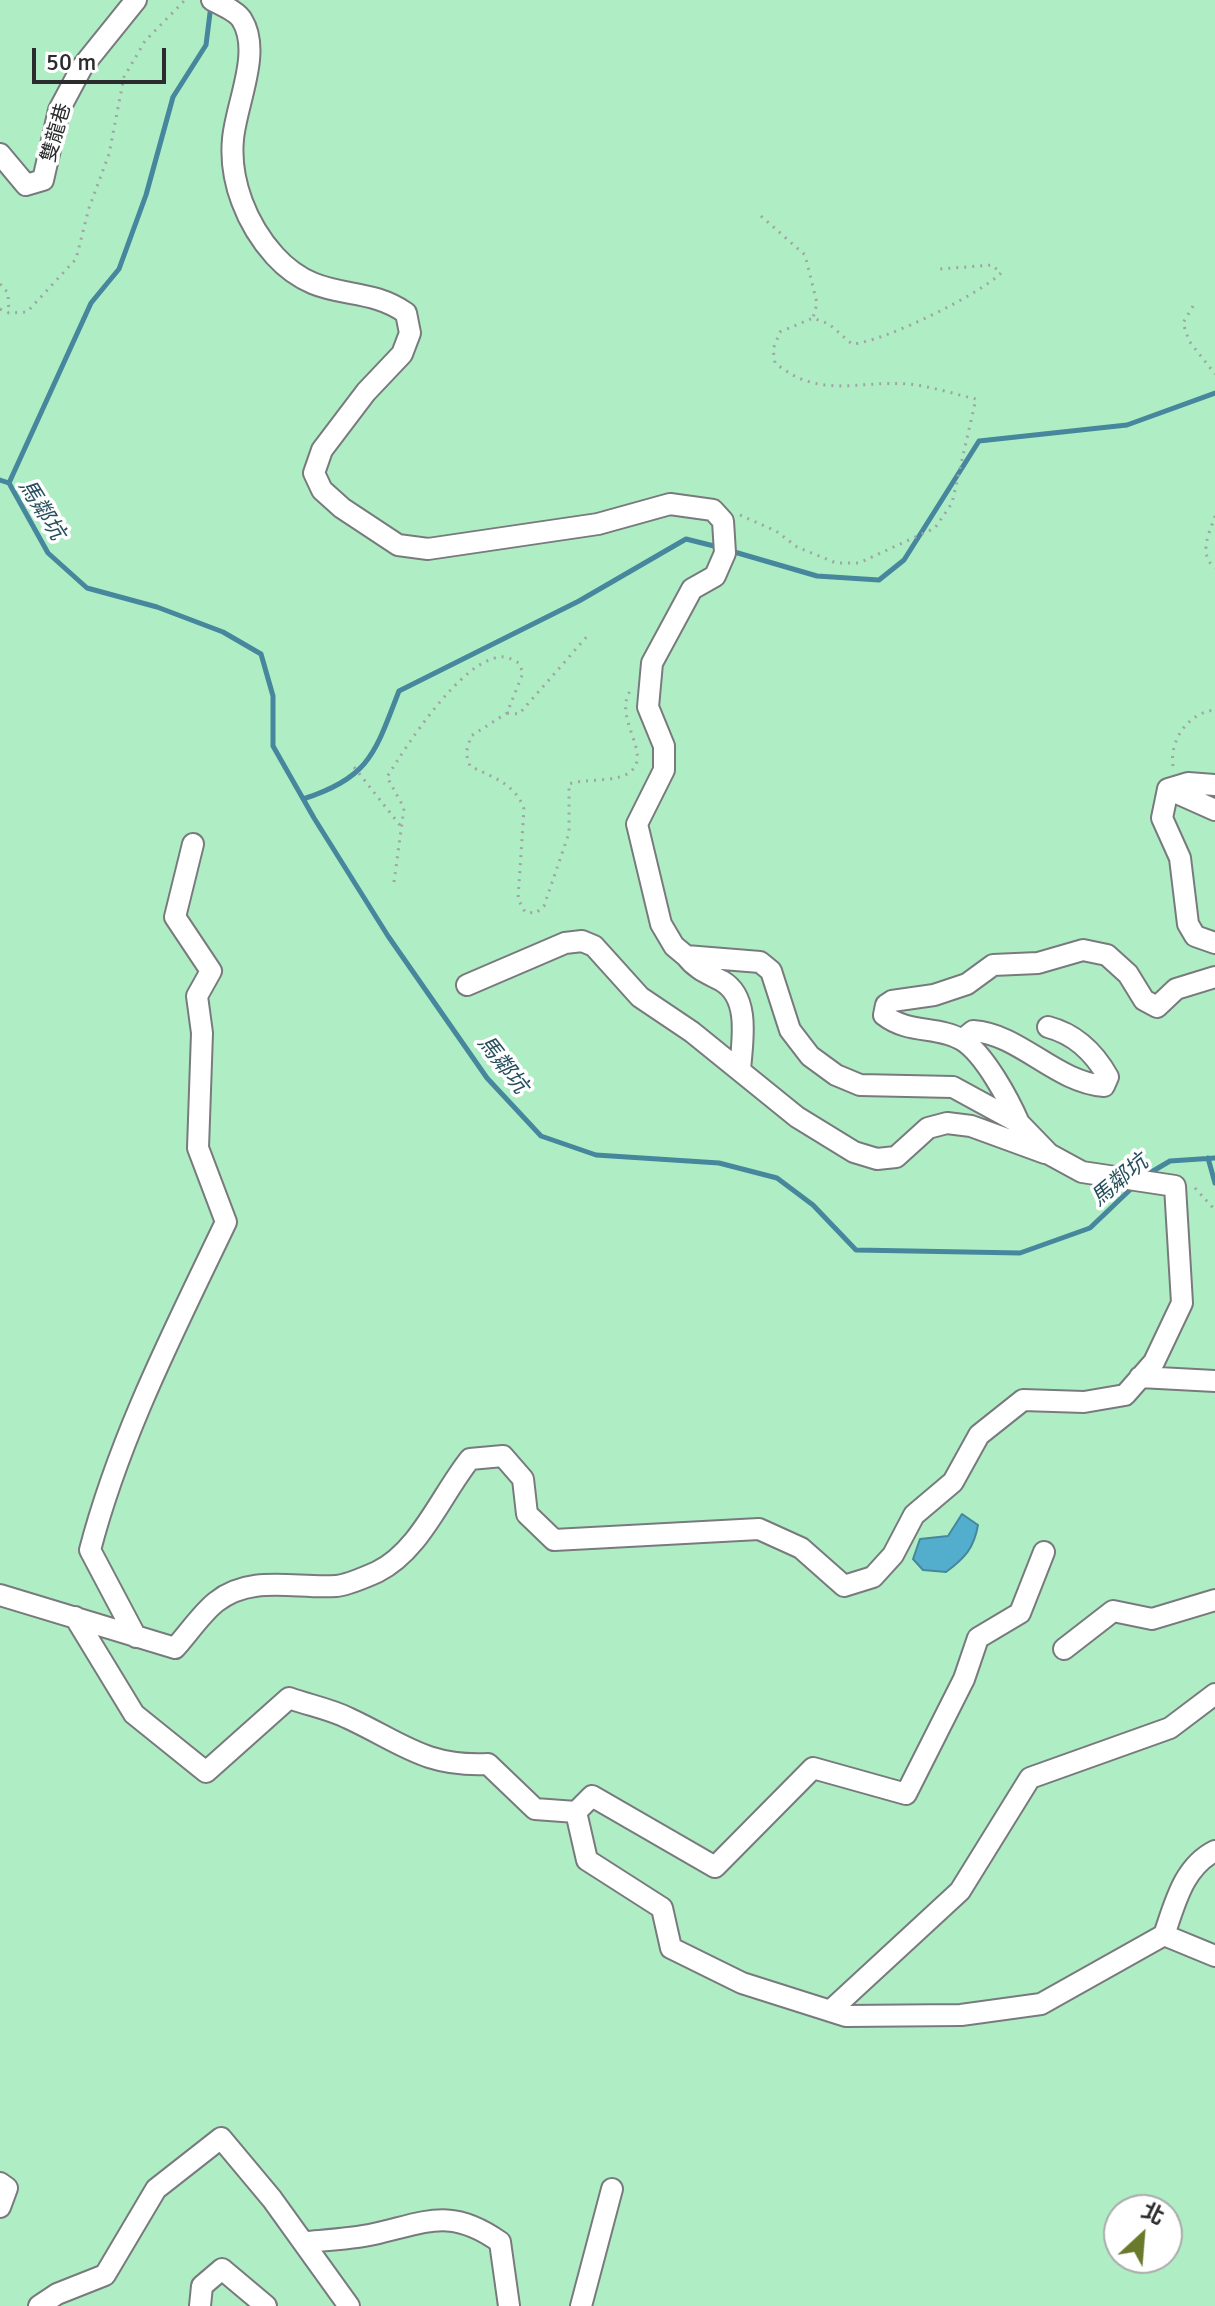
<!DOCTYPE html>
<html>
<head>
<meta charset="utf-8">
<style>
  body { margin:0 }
  #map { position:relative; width:1215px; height:2306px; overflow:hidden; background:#f8fafd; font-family:Signika,"Noto Sans TC",sans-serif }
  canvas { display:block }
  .north { position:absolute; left:1103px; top:2194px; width:80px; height:80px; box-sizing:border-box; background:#fff; border:2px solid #aaabab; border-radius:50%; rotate:26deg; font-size:22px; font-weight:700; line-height:32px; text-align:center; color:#2b2c2d }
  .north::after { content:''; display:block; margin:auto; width:28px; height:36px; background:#697b2b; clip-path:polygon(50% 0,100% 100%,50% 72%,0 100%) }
  .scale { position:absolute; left:32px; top:48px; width:134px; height:36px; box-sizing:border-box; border:4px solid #2b2c2d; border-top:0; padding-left:10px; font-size:24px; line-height:28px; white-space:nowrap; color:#2b2c2d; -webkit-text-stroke:6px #fff; paint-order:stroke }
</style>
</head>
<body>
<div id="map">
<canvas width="1215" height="2306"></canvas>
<div class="north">北</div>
<div class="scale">50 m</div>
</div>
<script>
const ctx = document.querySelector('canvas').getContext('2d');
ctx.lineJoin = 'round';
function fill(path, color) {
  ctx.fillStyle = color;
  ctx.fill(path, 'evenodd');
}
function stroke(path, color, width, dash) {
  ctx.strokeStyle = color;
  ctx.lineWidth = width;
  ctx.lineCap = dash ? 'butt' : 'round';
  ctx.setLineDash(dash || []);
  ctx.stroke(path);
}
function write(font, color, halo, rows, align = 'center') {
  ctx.font = font + ' Signika,"Noto Sans TC",sans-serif';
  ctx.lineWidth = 7;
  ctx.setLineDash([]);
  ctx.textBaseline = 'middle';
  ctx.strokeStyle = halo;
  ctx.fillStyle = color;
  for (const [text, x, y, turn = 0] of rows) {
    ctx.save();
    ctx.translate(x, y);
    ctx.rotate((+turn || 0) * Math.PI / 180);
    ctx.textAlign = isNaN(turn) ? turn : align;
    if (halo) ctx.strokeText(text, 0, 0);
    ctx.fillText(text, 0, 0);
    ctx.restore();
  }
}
fill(new Path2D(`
  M0 0H1215V2306H0ZM1119 2210H1167V2258H1119Z`), '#afeec5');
const water = new Path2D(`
  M962 1514 978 1525C974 1548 965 1558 946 1572L923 1570 913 1559 920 1539 948 1536Z`);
fill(water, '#53aecd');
stroke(water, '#47879d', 2);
stroke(new Path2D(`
  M0 480 9 483 48 553 87 588 157 607 223 632 261 654 273 696V746L314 818 388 936 487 1078 541 1136 596 1155 719 1163 777 1178 813 1205 856 1250 1020 1253 1090 1228 1134 1186
  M9 483 91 303 119 269 146 195 173 97 206 45 211 5
  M731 551 817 576 879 580 904 560 979 441 1127 425 1215 393
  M303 799C371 777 375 752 399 691L579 601 686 539 718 547
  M1208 1158 1215 1183
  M1148 1174 1170 1161 1215 1158`), '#47879d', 5);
const minor = new Path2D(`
  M0 154 26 185 43 180 59 110 82 67 136 0
  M1168 789 1188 783 1215 785
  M1215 810 1168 789 1162 818 1180 858 1188 924 1195 936 1215 943
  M686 956C697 970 707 973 722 981 751 998 742 1042 740 1070
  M467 985 565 943 582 941 594 946 640 997 692 1032 797 1117 854 1152 877 1159 896 1157 928 1128 947 1123 971 1126 1045 1153
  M962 1040 973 1031C1020 1034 1055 1082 1104 1086L1108 1077C1094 1052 1075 1034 1048 1027
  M1019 1123C1009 1100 984 1053 962 1040 939 1026 908 1034 884 1015L886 1005 892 1001 934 995 967 984 993 965 1038 963 1083 950 1107 955 1128 974 1144 1000 1157 1007 1176 989 1215 977
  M1140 1377 1215 1381
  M0 1595 175 1648C188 1634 201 1614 216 1602 251 1574 296 1589 336 1586 348 1585 365 1577 377 1572 420 1551 441 1495 470 1459L503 1456 523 1479 527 1514 554 1540 759 1529 801 1548 844 1586 873 1577 893 1555 914 1515 953 1482 979 1435 1023 1400 1084 1402 1125 1395 1154 1362 1182 1303 1175 1186 1082 1172 1049 1154 1019 1123 953 1087 860 1085 836 1075 810 1056 790 1030 771 971 760 962 686 956 674 946 661 924 637 824 664 770V746L648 707 652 663 692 589 715 576 725 553 723 521 713 510 670 504 598 524 428 549 398 545 342 508 322 490 314 473 322 450 366 392 402 354 410 333 406 313C362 282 320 305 275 256 247 225 229 181 233 139 236 104 262 52 242 20 237 11 221 5 212 0
  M75 1617 134 1714 206 1772 289 1698C308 1705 330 1709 348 1718 402 1743 425 1767 488 1764L535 1809 576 1812 587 1860 662 1908 671 1948 742 1983 846 2016 961 2015 1041 2004 1164 1935 1215 1956
  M136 1637 90 1550C120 1435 175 1329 226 1222L198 1148 202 1033 197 996 211 971 175 917 193 844
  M1064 1649 1113 1611 1152 1619 1215 1600
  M576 1812 592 1796 715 1867 813 1768 906 1794 964 1679 978 1638 1020 1613 1044 1552
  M1164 1935C1175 1904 1183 1867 1215 1851
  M830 2011 960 1891 1030 1778 1170 1728 1215 1694
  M0 2183 7 2188 0 2207
  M305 2242C328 2240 352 2239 374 2234 427 2222 451 2207 500 2242L509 2306
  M39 2306 57 2294 105 2275 156 2189 221 2138 272 2199 349 2306
  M200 2306 202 2286 222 2269 266 2306
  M581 2306 612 2189`);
stroke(minor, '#787a7d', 24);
stroke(new Path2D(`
  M761 216 805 255 817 303 813 318
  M0 284 8 293 9 313
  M1193 306 1183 323 1189 341 1215 374
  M0 309 9 313 27 312 76 259 89 208 109 154 124 77 145 41 185 0
  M740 515 776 531 797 547 836 563H859L935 528 952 503 976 399C954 394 930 386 908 384 856 380 821 400 775 363L773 349 780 332 813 318 829 324 852 344C883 342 979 295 1001 273L992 265 940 269
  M1215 516C1209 534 1198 554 1215 568
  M507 713 519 714 590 633
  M1173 766C1169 740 1189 712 1215 710
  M354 767 403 829
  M394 882 404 808 387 777C407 745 461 660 501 657 506 656 513 660 519 663L523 673 507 713 471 736 466 753 470 766C492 777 516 784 524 809L518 899 525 912 536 913 544 906 569 833V784C586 778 616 783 630 772 653 754 613 719 630 691
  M1195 1188 1215 1210`), '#a2a3a6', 3, [2, 6]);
stroke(minor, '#fff', 20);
write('20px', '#2b2c2d', '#fff', [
  ["雙龍巷",57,133,-74]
]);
write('italic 22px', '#264e5c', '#fff', [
  ["馬鄰坑",41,510,58],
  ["馬鄰坑",502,1065,52],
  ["馬鄰坑",1120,1181,-40]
]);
</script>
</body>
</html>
